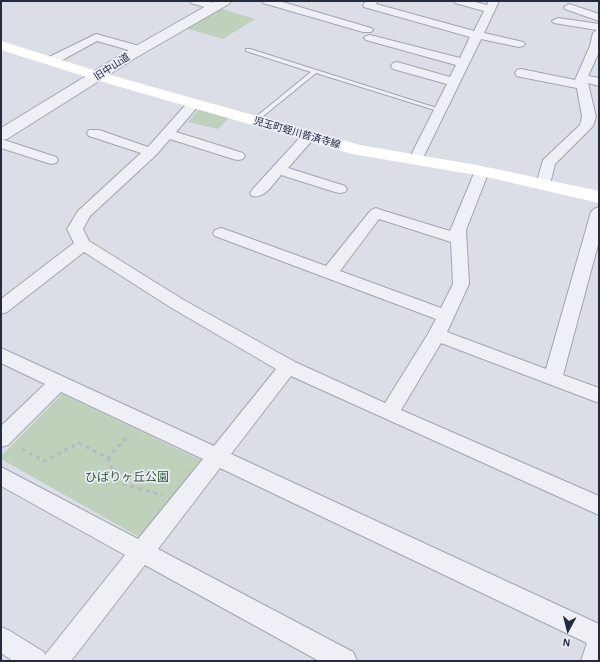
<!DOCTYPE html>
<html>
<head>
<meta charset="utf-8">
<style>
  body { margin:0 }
  #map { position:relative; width:600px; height:662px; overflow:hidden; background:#dbdee7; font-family:"Alegreya Sans",sans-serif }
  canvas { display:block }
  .frame { position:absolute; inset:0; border:2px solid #242b3e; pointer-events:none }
  .north { position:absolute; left:548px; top:610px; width:40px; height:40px; -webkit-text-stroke:3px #eaedf5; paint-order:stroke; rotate:187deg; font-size:11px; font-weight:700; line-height:16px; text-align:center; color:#242b3e }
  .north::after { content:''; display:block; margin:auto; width:14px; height:18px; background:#242b3e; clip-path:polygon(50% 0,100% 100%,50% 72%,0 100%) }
</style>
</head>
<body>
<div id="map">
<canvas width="600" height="662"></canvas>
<div class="frame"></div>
<div class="north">N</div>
</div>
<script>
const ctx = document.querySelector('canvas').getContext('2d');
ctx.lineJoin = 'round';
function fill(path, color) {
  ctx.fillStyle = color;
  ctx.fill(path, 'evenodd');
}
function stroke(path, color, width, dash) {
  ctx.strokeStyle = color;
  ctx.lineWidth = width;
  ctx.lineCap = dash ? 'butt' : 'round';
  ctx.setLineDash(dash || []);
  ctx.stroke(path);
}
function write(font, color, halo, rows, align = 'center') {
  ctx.font = font + ' "Alegreya Sans","Noto Sans JP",sans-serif';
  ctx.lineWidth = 3.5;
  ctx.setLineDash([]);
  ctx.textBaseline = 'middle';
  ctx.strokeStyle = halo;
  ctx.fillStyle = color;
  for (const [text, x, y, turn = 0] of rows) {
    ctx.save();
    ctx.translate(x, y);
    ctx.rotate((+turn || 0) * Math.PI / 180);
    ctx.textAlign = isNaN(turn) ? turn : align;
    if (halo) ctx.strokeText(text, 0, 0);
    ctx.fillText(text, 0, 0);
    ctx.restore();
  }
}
fill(new Path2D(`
  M219 8 255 19 223 39 185 28Z
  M199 109 229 118 218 129 188 122Z
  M62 394 203 461 139 537 1 459V456Z`), '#bfd1bb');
const service = new Path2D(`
  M246 49H250L443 110 438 111 316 73 256 122H252V120L311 72 246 51Z`);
const minor = new Path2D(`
  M190 1C199 1 213 0 219 7L214 10 191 3Z
  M262 1H279L371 28 373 30 371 32H363L263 3Z
  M366 1H378L376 4 474 31 484 11 455 3 454 1H471L487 5 489 1H499L484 33 523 42 525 44 523 46 519 47 481 39 421 162 416 163 411 162 409 159 447 84 393 69 391 66 393 63 397 62 450 77 456 65 366 40 364 38 366 36 370 35 460 58 470 37 364 7 363 5Z
  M569 4 599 14V21L565 9 564 7Z
  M558 18 599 24V52L588 76 599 78V86L588 83 596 117 593 126 555 164 550 184 548 187 543 188 538 187 536 184 543 160 580 125 582 117 577 88 521 77 517 76 515 73 517 70 521 69 575 80 590 46 593 33 597 30 554 23 552 21Z
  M96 34 143 47 145 49 143 51 139 53 97 41 55 64H47L45 61 47 58Z
  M194 100 199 101 200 104 176 132 243 153 245 156 243 159 238 160 233 159 170 139 156 155 90 216 83 229 89 241 182 299 295 362 385 403 428 334 436 319 215 236 213 233 215 230 221 228 227 230 326 266 371 210 376 208 381 210 450 231 475 171 477 168 482 167 487 168 489 171 466 230 469 284 447 332 546 369 591 212 594 209 599 207V241L563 375 599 388V403L441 343 401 410 599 496V515L291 376 231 454 599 624V661H581L587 643 220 468 158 549 353 652 357 661H319L145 565 71 661H13L1 653V627L10 631 44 652 45 655 125 555 1 486V467L138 539 203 459 61 392 8 445 1 447V426L45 384 1 363V348L214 446 276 369 170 307 84 252 7 312 1 314V299L74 243 67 229 78 211 141 153 89 136 87 133 89 130H99L148 147 189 101ZM379 219 451 242 453 284 441 308 340 271Z
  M309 132 314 133 316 136 288 168 345 186 347 189 345 192 340 193 335 192 281 175C273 184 265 199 252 196L250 193 252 190 304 133Z
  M1 139 56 157 58 160 56 163 51 164 1 148Z`);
const tertiary = new Path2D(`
  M215 1H231L229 4 137 57 7 139 1 140V128L127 51Z`);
stroke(service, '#a0a5b1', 2);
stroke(minor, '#a0a5b1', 2);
stroke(tertiary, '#a0a5b1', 2);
stroke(new Path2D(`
  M124 440 128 435`), '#b5b9c2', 2.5, [3, 3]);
stroke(new Path2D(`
  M22 449 44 461 79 443 108 458 125 439
  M108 458 116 482 162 495`), '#b5b9c2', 3, [4, 4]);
fill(service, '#eef0f5');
fill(minor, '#eef0f5');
fill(tertiary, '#eef0f5');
fill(new Path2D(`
  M1 41 103 73 360 145 482 166 599 191V203L482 176 352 154 93 79 1 50Z`), '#fff');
write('10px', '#242b3e', '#eaedf5', [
  ["旧中山道",112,67,-33],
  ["児玉町蛭川普済寺線",297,133,16]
]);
write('12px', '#345a31', '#eaedf5', [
  ["ひばりヶ丘公園",127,477]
]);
</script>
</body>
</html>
